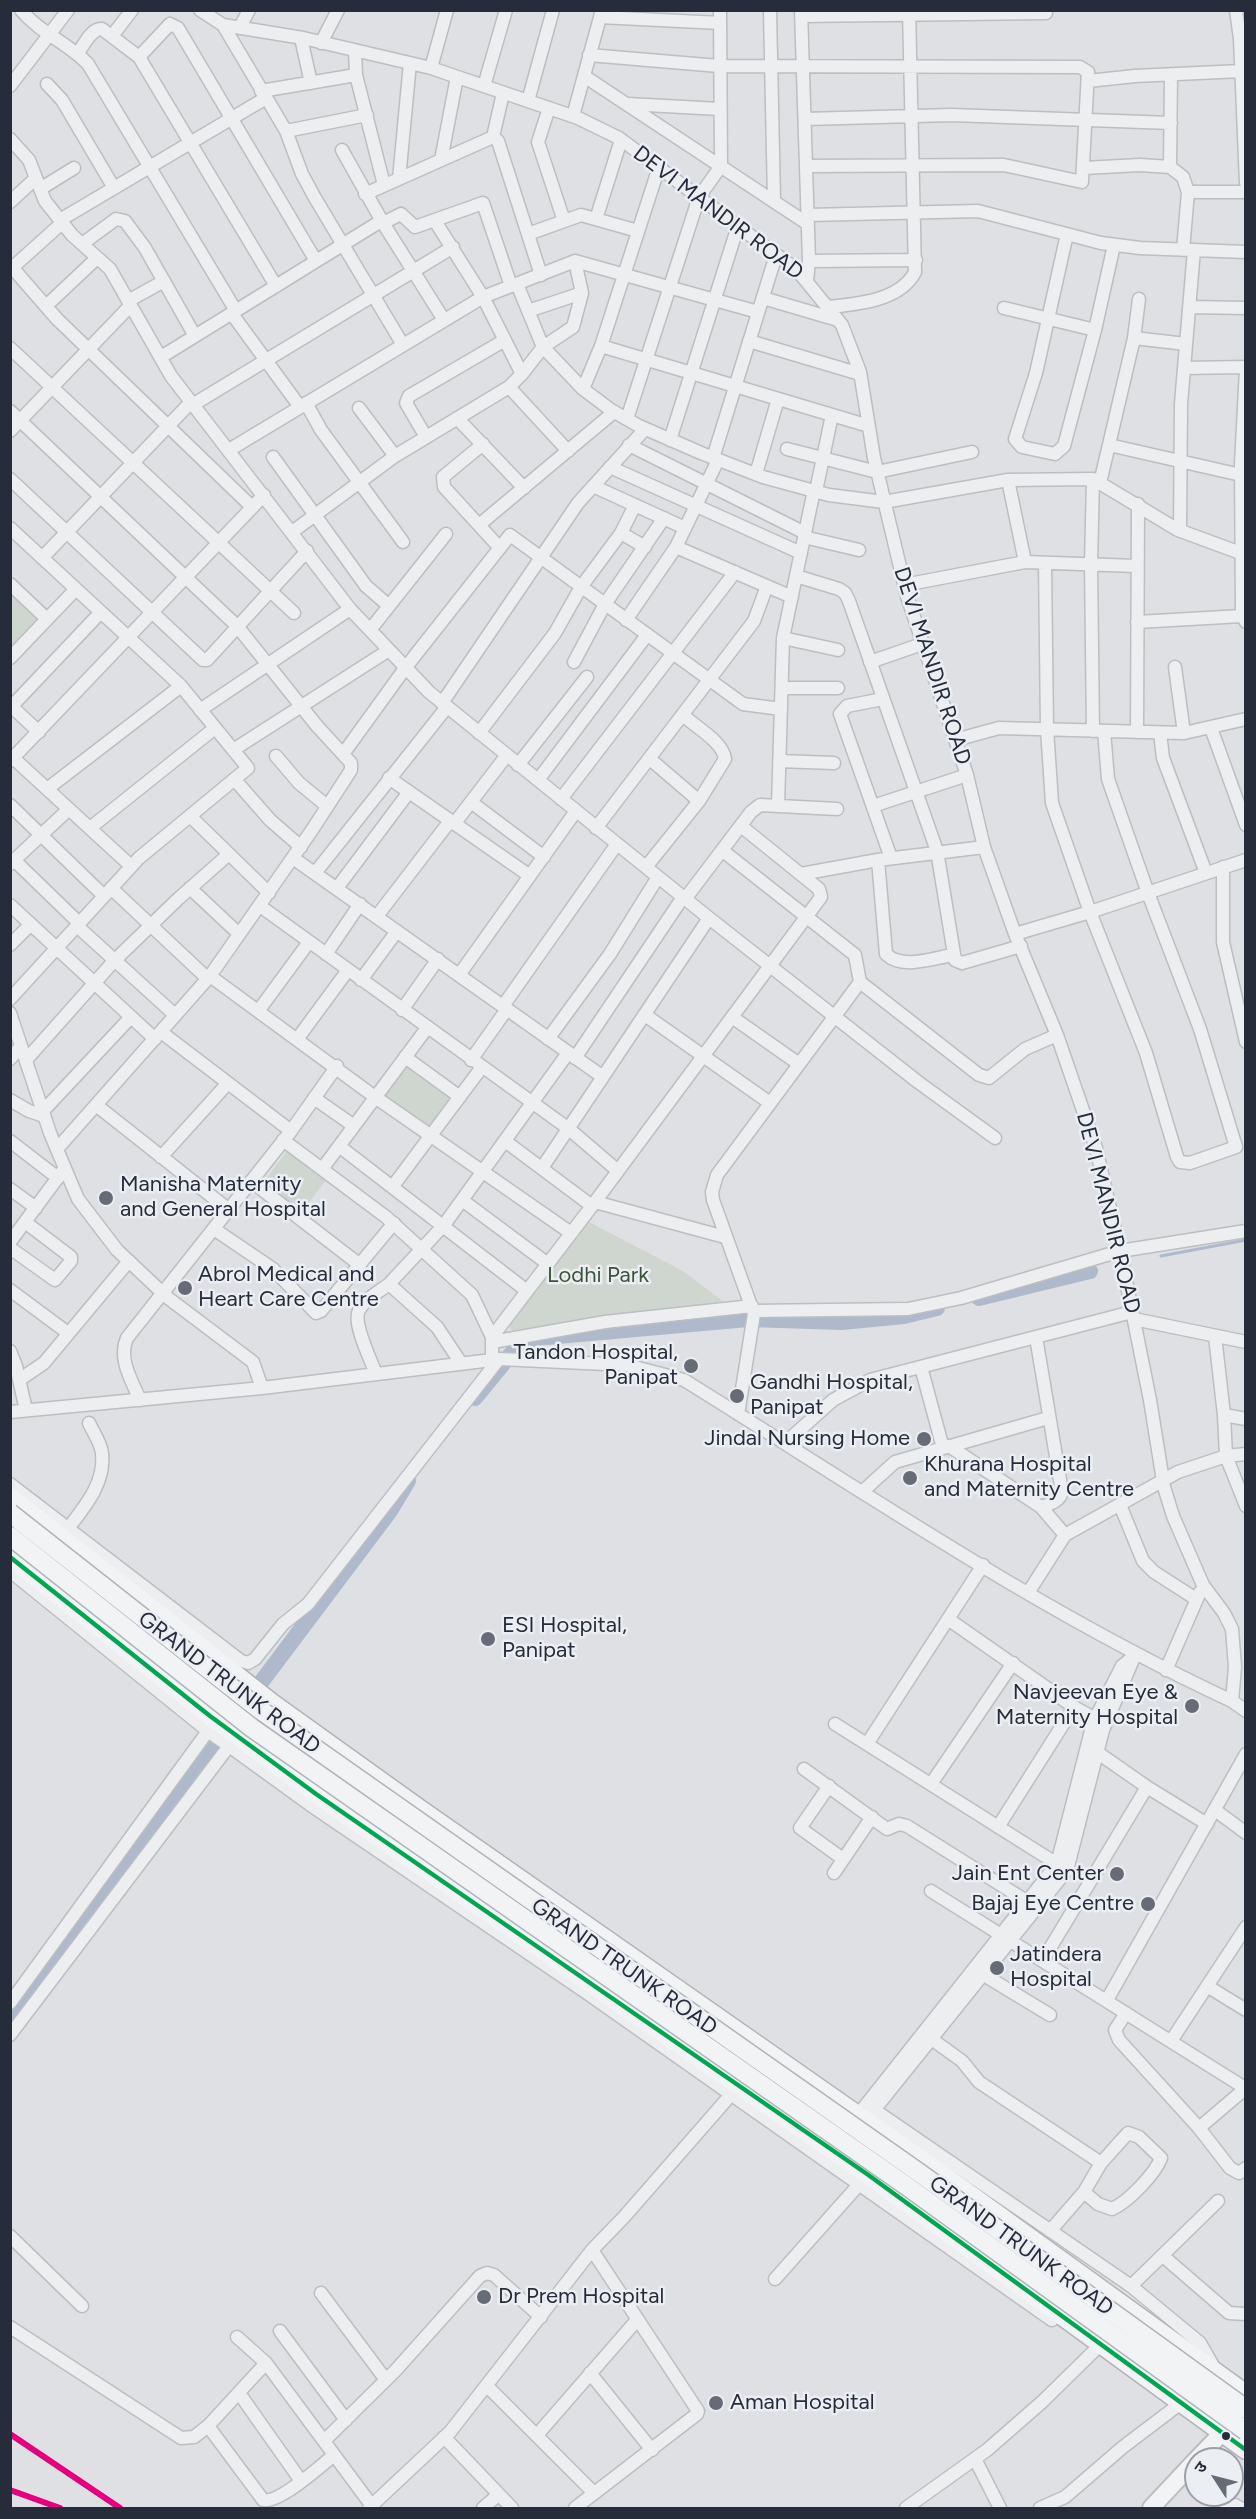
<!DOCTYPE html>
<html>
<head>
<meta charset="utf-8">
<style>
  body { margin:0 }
  #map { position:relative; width:1256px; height:2519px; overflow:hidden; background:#dee0e3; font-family:Figtree,"Noto Sans Devanagari",sans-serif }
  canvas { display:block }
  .frame { position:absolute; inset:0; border:12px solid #272c3a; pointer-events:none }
  .north { position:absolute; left:1184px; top:2447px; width:60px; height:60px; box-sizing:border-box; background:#ebeef3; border:2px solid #9da0a9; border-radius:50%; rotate:306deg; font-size:16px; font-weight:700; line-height:24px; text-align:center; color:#272c3a }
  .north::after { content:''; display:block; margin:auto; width:21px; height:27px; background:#676b75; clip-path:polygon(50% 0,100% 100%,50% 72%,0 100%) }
</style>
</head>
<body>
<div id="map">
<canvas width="1256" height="2519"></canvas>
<div class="frame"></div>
<div class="north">उ</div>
</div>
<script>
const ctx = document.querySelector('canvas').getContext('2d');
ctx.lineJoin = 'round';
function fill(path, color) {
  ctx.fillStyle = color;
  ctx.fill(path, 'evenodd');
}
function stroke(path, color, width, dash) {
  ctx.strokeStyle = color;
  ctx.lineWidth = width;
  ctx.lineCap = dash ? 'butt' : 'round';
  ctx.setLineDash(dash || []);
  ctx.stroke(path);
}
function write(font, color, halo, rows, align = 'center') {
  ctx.font = font + ' Figtree,sans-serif';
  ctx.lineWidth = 5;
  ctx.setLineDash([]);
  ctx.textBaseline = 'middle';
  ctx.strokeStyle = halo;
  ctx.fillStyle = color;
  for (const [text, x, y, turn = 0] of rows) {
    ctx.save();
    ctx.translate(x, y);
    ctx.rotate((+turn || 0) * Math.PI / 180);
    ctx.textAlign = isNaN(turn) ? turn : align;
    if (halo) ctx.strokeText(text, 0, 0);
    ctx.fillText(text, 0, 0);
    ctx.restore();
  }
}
fill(new Path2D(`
  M10 592 38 619 11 648H10Z
  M405 1063 452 1097 430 1128 383 1095Z
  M287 1151 326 1180 302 1212 263 1183Z
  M585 1220 683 1271 724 1302 723 1305 512 1331 507 1321Z`), '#ced6cf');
stroke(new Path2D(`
  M1161 1256 1246 1240`), '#aebacc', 3);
stroke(new Path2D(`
  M979 1298 1090 1271
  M475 1398 516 1348 535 1338 748 1319 842 1322 904 1316 937 1308
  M10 2021 113 1879 390 1511 408 1481`), '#aebacc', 16);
const minor = new Path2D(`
  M21 10C40 33 68 43 88 64L236 311
  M200 10 223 25 303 38 431 68 578 118 619 138 797 270 842 325 860 372 874 458 907 596 967 775 984 847 1015 934 1057 1035 1096 1148 1120 1251 1150 1400 1164 1487 1173 1516 1203 1585 1224 1613 1232 1629 1235 1667 1232 1701
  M770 10 774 201
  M801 10 809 261 807 281
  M1236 10 1240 39 1246 183
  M801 16 1046 13
  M600 17 720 23
  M223 25 286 131 302 174 315 198 403 345
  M240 27 249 10
  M112 36 132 10
  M301 38 311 83
  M321 43 338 10
  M355 51 356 75 384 185
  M78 53C84 45 91 28 102 29L139 57 276 286
  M589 55 719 66 1080 67 1088 72 1082 182 1004 165 806 166
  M139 57 170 24 178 28 316 261
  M431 68 447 10
  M584 76 808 224
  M1088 81 1135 76 1241 71
  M47 84 62 100 114 188
  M10 86 68 10
  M484 86 506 10
  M261 91 356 75
  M528 101 553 10
  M628 104 720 109
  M549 108 538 142 564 221
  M573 116 602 10
  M805 119 952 115 1171 123
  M286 131 367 115
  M493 137 498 141 541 275
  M10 139 29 160 45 201 72 235 110 269 171 376 350 609 429 692 709 918 918 1082 995 1138
  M342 150 383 223 444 320
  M441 160 457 77
  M1170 167 1171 74
  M1084 168 1140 165 1170 167 1183 177 1188 192 1183 250
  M399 179 410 63
  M40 189 74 168
  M1188 192H1246
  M365 194 493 137 503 93
  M10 202 36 178
  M808 215 978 211 1101 243 1140 248 1246 252
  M596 219 621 140
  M60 220 266 98
  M435 221 483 297 522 374
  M383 223 401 214 415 227 483 203 511 286
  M528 234 581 215 638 231
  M1067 234 1036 373 1015 439 1022 447 1055 454 1064 446 1095 330 1114 245
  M82 244 116 219 125 221 145 248 195 336
  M809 261 916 260
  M10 265 57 319 252 507
  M13 267 62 223
  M517 284 543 347 583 389 611 410 639 426 701 453 763 477 829 495 884 502 1008 480 1093 479 1178 530 1246 555
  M763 298 838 320
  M128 301 164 281
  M46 306 97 258
  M829 307C857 304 900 301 915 272L909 10
  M1189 307 1246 308
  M1004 308 1095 330
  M528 311 582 293
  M232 314 300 407
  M1134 338 1186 344
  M749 341 860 374
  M601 346 869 426
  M10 348 294 613
  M161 357 381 221
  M1184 368 1246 367
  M1246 369 1241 464 1242 616 1246 622
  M509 387 568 451
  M583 389 601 346 659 167
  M306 403 321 430 403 542
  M194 404 453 247
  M359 408 395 456
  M10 411 237 626 317 726 351 763V770L312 830 210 976 57 1149
  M457 418 524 488
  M627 419 699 197 721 166 720 10
  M10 431 131 305
  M426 437 406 403 409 396 505 340
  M670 440 738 226
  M483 444 443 477 444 487 499 547
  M629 445 805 533
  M1109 445 1241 475
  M787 449 877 472 972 452
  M229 450 483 297 575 261 758 312
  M273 457 366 586 389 606
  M713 458 776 255
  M610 467 801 553
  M756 474 778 399
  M10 479 203 660H207L307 551
  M1008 480 1025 562
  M1100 483 1134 338 1139 299
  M593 486 685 528
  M816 491 832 415
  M479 525 614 412
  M10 528 181 686 248 768 139 858 10 999
  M1180 531 1181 404 1194 250
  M292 532 395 456 509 387 522 374 543 347 573 327 582 293 575 261
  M621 533 645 547
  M804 537 859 550
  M676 547 792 597
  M42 558 191 402
  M1045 563 1047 729 1052 803 1090 912 1146 1053 1177 1157 1180 1162 1190 1163 1236 1147 1200 1029 1148 893 1108 779 1104 731
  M796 576 839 589 845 593 849 601 937 851 955 960 962 963 1021 946
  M10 584 47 619
  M904 585 1025 562 1136 566
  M626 620 676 547 718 460
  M1137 622 1242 616
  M370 630 446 534
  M783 638 838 650
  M10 658 76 589
  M574 662 605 604 664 518
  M870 662 922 644
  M1175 667 1184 733
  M782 688H838
  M883 699 847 706 840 714 891 858
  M442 703 578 503 645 429
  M10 705 39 732
  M12 706 100 613
  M200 710 350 609
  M1211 728 1246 825
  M1093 731 1091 564 1093 479
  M1137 732 1138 504
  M479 733 555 633 581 587 621 533 635 505
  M1160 733 1163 758 1206 873
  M955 740 999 728 1184 733 1246 719
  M233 750 389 650
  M343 754 406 667 510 535 743 704 781 709
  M10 755 131 866
  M276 756 299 783 327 806
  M650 759 699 801
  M10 761 264 495
  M779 761 834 763
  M518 765 587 677
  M389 778 530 876
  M235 780 270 820 301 847
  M538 780 647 635
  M47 789 181 686
  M561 799 735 572
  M471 802 544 857
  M10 805 104 896
  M778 806 783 638 814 490
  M873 806 967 775
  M190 816 269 893
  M454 824 507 755
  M90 828 215 728
  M596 828 754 621 767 586
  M723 851 855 955 860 982 979 1075 989 1078 1025 1049 1057 1035
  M293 858 603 1077
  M14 860 79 923
  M878 860 886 954C902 970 933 958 953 955
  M10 864 69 809
  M646 867 699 801 725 759C723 742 696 727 684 716
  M1223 867V942L1246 1042
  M315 873 447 707
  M801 874 878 860 984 847
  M111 888 208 979
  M190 888 239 934
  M337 888 409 792
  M685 899 751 812 760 805 837 809
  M10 905 155 1039
  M260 906 569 1129 618 1171
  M377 916 450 821
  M77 926 175 1015
  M1015 934 1090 912 1246 860
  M10 945 31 924
  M326 954 360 904
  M459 975 576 811
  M210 976 375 1097 571 1233
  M361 980 397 931
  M503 1006 617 844
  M259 1010 309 942
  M402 1010 438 959
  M10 1013 50 1133 78 1199 117 1250 168 1298 253 1362 262 1388
  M645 1015 770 1103
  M732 1017 799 1064
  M161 1032 291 1131
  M298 1038 348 970
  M548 1039 610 954 658 877
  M405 1057 460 1097
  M575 1058 683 897
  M10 1059 21 1046
  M26 1060 114 961 178 899 229 854
  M471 1060 507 1009
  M314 1098 354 1126
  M10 1100 29 1111 44 1116
  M96 1105 229 1210
  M43 1111 131 1017
  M283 1140 386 1217 472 1295 492 1337V1360
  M10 1141 58 1178
  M505 1141 592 1206
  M339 1146 527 1291
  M161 1157 228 1083
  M542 1168 709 918
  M322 1169 427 1028
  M251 1181 360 1265
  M393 1186 482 1067
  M10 1189 36 1208
  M462 1200 548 1264
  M595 1202 821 897 819 889 741 826
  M214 1229 273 1269 316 1313 321 1311 394 1223
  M10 1242 65 1168
  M10 1248 55 1280 71 1261V1257L25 1222
  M10 1290 68 1333
  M753 1311 908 1309 961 1298 1120 1251 1246 1231
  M1134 1319 1246 1342
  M1215 1336 1224 1415 1226 1456 1246 1506
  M492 1337 595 1202 725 1237
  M1036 1337 1062 1492C1059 1502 1050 1504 1041 1507
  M492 1342 605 1322 752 1306
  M10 1351 16 1366 26 1410
  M461 1363 437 1327 389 1284 444 1225 568 1053
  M921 1367 943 1448
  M376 1374C371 1360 352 1323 359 1310 365 1299 379 1292 389 1284
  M19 1380 44 1363 129 1261
  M140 1400C131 1379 118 1359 127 1338L291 1131 337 1066
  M10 1412 262 1388 500 1359 627 1365 684 1380C863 1491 1040 1612 1232 1701L1246 1711
  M738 1414 754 1314 713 1200 712 1192 717 1175 860 982
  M1224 1415 1246 1419
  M785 1443 833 1400 870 1380 1132 1312
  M949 1446 1041 1507 1065 1535
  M10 1484 241 1661 248 1663 255 1659 283 1624 308 1604 499 1359
  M863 1491 895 1462 1048 1418
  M1120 1505 1143 1561 1154 1572 1196 1599
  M63 1535C81 1511 106 1485 102 1453 101 1443 93 1432 89 1423
  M10 1571 208 1731 10 2003
  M1028 1593 1065 1535 1178 1472 1226 1456 1246 1454
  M948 1619 1074 1707 1101 1722
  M1166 1670 1200 1592
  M835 1724 1062 1867
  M208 1731 229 1746
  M867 1744 983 1565
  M1091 1748 1147 1787 1207 1824
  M804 1769 887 1829 899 1824 907 1826 1028 1902
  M931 1784 1013 1663
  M829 1786 800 1828 843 1859
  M316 1794 309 1804 587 1993 1052 2320
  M1215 1810 1246 1833
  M998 1827 1074 1707
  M834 1873 872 1817
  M931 1891 1245 2088
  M1043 1960 1147 1787
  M984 1975 1050 2015
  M1207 1986 1246 2010
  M1107 2000 1246 1754
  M1126 2013 1115 2030 1119 2040 1199 2128 1230 2168 1239 2173 1246 2168
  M10 2035 229 1746 309 1804
  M926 2035 962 2061 979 2082 1101 2163 1128 2133 1139 2137 1161 2158C1155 2174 1128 2202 1112 2209L1098 2204 1084 2192 1101 2163
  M1171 2041 1246 1927
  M870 2107 1131 2286 1200 2343 1216 2371
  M858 2115 1057 1864 1093 1723 1122 1666 1134 1656
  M866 2120 1067 1870 1103 1730 1135 1655
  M1199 2128 1246 2088
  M1050 2231 1084 2192
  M10 2236 82 2306
  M1163 2256 1229 2313 1246 2314
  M775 2279 863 2180
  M1131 2286 1218 2201
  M321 2293 386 2380
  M10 2327 181 2438 194 2437 208 2426 266 2363
  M280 2331 346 2420
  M237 2337 266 2363 372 2506
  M590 2373 652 2450
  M487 2386 594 2493
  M239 2393 301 2481
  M208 2426 263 2500C278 2504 321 2466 334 2455
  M537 2435 637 2320
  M444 2437 512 2508
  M324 2441 395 2371 480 2276 487 2273 494 2275 541 2317
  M975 2459 1000 2508
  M369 2508 450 2432 592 2250 624 2217 735 2090
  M483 2508 498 2495
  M575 2508 697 2414 698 2411 592 2250
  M906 2508 987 2450 1042 2402 1095 2350
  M1040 2508 1065 2497 1123 2447 1181 2403
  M1226 2508 1235 2505 1240 2508`);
const major = new Path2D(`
  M1197 2459 1222 2433
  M1151 2508 1196 2460`);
const highway = new Path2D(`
  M10 1497 272 1703 417 1807 939 2172 1246 2394
  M10 1557 210 1716 316 1794 867 2174 1246 2450`);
stroke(minor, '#bcbec1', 15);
stroke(major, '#bbbdc0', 20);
stroke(highway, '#b1b3b7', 21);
stroke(minor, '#edeef0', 12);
stroke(major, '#f2f3f4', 16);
stroke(highway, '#f2f3f4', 18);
stroke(new Path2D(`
  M10 2490 60 2508`), '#c6c8cb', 3, [3, 6]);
const highwayBridge = new Path2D(`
  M10 1513 259 1709 921 2174 1246 2409
  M10 1536 252 1728 908 2187 1246 2431`);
stroke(highwayBridge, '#b1b3b7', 21, []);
stroke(highwayBridge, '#f2f3f4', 18);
stroke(new Path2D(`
  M10 1557 210 1716 316 1794 867 2174 1246 2450`), '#00a651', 4.5);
stroke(new Path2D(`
  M10 2434 120 2508
  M10 2490 60 2508`), '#e5007d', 6);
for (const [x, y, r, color] of [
  [106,1198,8,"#676b75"],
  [185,1288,8,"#676b75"],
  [691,1366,8,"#676b75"],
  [737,1396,8,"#676b75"],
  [924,1439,8,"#676b75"],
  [910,1478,8,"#676b75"],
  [488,1639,8,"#676b75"],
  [1192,1706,8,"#676b75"],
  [1117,1874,8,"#676b75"],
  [1148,1904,8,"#676b75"],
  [997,1968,8,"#676b75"],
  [484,2297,8,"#676b75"],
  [716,2403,8,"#676b75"],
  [1226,2436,5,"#272c3a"]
]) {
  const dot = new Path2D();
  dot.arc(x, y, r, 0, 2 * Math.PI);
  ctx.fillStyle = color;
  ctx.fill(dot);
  stroke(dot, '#ebeef3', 2);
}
write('22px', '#272c3a', '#ebeef3', [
  ["DEVI MANDIR ROAD",718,213,37],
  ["DEVI MANDIR ROAD",932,666,72],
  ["DEVI MANDIR ROAD",1108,1213,76],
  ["GRAND TRUNK ROAD",229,1683,37],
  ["GRAND TRUNK ROAD",624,1967,35],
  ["GRAND TRUNK ROAD",1021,2246,36]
]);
write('22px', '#272c3a', '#ebeef3', [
  ["Manisha Maternity",120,1185],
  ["and General Hospital",120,1210],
  ["Abrol Medical and",198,1275],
  ["Heart Care Centre",198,1300],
  ["Tandon Hospital,",678,1353,"right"],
  ["Panipat",678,1378,"right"],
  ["Gandhi Hospital,",750,1383],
  ["Panipat",750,1408],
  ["Jindal Nursing Home",910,1439,"right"],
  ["Khurana Hospital",924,1465],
  ["and Maternity Centre",924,1490],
  ["ESI Hospital,",502,1626],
  ["Panipat",502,1651],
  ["Navjeevan Eye &",1178,1693,"right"],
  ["Maternity Hospital",1178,1718,"right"],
  ["Jain Ent Center",1104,1874,"right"],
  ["Bajaj Eye Centre",1134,1904,"right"],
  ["Jatindera",1010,1955],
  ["Hospital",1010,1980],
  ["Dr Prem Hospital",498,2297],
  ["Aman Hospital",730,2403]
], 'left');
write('22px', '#395436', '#ebeef3', [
  ["Lodhi Park",598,1276]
]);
</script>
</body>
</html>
